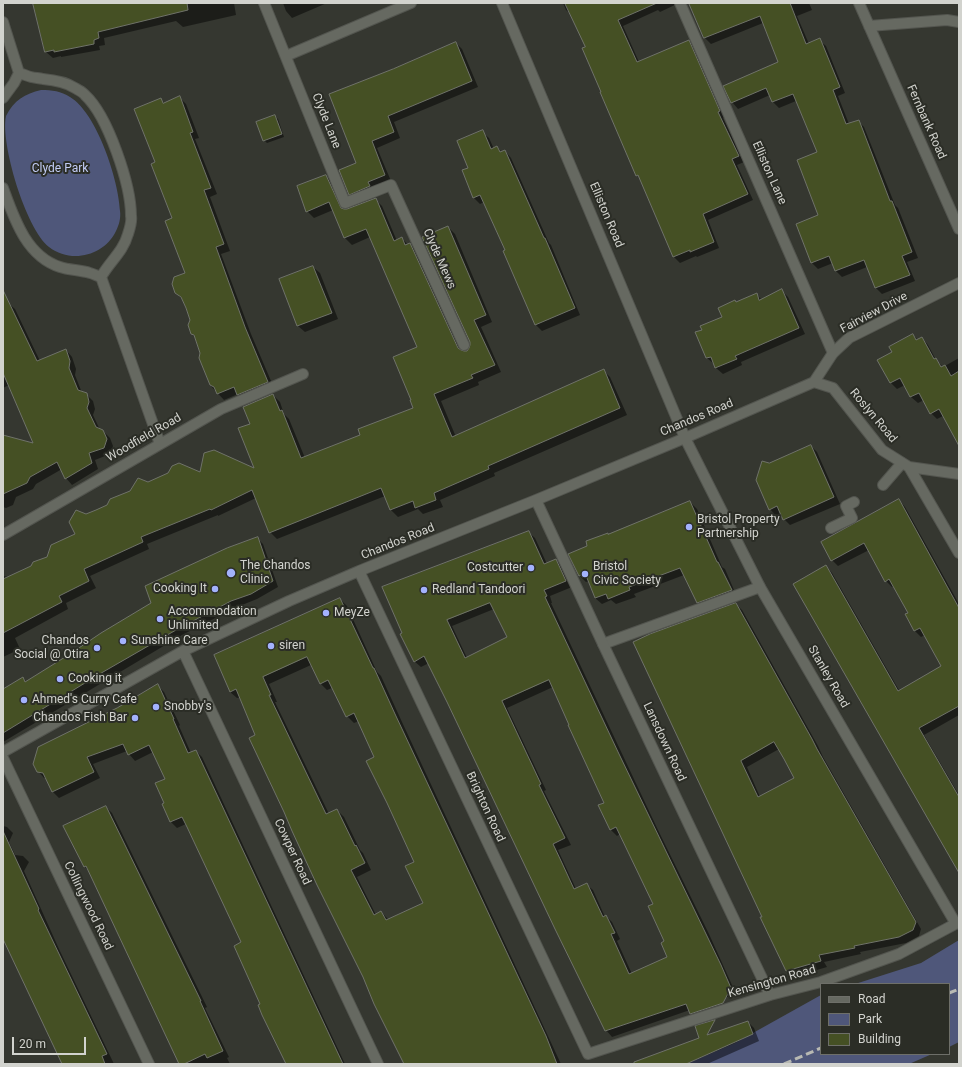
<!DOCTYPE html>
<html>
<head>
<meta charset="utf-8">
<style>
  body { margin:0 }
  #map { position:relative; width:962px; height:1067px; overflow:hidden; background:#353730; font-family:Roboto,sans-serif }
  canvas { display:block }
  .frame { position:absolute; inset:0; border:4px solid #d2d3ce; pointer-events:none }
  .legend { position:absolute; left:820px; top:983px; width:130px; height:72px; box-sizing:border-box; background:#2b2d26; border:1px solid #6e6f69; margin:0; padding:5px 7px; list-style:none; font-size:12px; color:#d2d3ce }
  .legend li { display:flex; align-items:center; gap:8px; height:20px }
  .legend b { width:20px; border:1px solid #6e6f69 }
  .scale { position:absolute; left:12px; top:1037px; width:74px; height:18px; box-sizing:border-box; border:2px solid #d2d3ce; border-top:0; padding-left:5px; font-size:12px; line-height:14px; white-space:nowrap; color:#d2d3ce; -webkit-text-stroke:3px #2b2d26; paint-order:stroke }
</style>
</head>
<body>
<div id="map">
<canvas width="962" height="1067"></canvas>
<div class="frame"></div>
<ul class="legend">
<li><b style="height:5px;background:#666961"></b>Road</li>
<li><b style="height:11px;background:#4f577a"></b>Park</li>
<li><b style="height:11px;background:#455024"></b>Building</li>
</ul>
<div class="scale">20 m</div>
</div>
<script>
const ctx = document.querySelector('canvas').getContext('2d');
ctx.lineJoin = 'round';
function fill(path, color) {
  ctx.fillStyle = color;
  ctx.fill(path, 'evenodd');
}
function stroke(path, color, width, dash) {
  ctx.strokeStyle = color;
  ctx.lineWidth = width;
  ctx.lineCap = dash ? 'butt' : 'round';
  ctx.setLineDash(dash || []);
  ctx.stroke(path);
}
function write(font, color, halo, rows, align = 'center') {
  ctx.font = font + ' Roboto,sans-serif';
  ctx.lineWidth = 4;
  ctx.setLineDash([]);
  ctx.textBaseline = 'middle';
  ctx.strokeStyle = halo;
  ctx.fillStyle = color;
  for (const [text, x, y, turn = 0] of rows) {
    ctx.save();
    ctx.translate(x, y);
    ctx.rotate((+turn || 0) * Math.PI / 180);
    ctx.textAlign = isNaN(turn) ? turn : align;
    if (halo) ctx.strokeText(text, 0, 0);
    ctx.fillText(text, 0, 0);
    ctx.restore();
  }
}
fill(new Path2D(`
  M41 90C52 90 61 91 70 97 97 113 119 181 120 211 121 218 119 225 116 231 104 256 71 264 49 247 26 229 0 143 6 116 14 100 25 94 41 90Z
  M959 940V1042L949 1047V984H855L921 963Z
  M821 995V1054H932L909 1064H686L735 1043Z`), '#4f577a');
fill(new Path2D(`
  M39 3H234L236 15 183 27 176 21 104 38 105 45 99 46 100 50 61 57V56L53 58 46 52 35 5Z
  M283 3H327L292 18 286 11Z
  M563 3H679L660 12 658 10 623 26 639 62 689 41 695 47 725 117 723 118 744 162 737 165 753 200 708 220 719 248 697 257 696 256 680 263 674 257 641 179 637 175 586 48 572 15 566 10Z
  M693 3H809L812 10 797 16 809 44 819 40 826 46 845 93 838 96 849 124 858 121 864 127 895 205 898 208 918 258 907 262 915 281 882 294 876 288 867 267 842 277 836 271 833 263 818 269 812 263 797 225 820 216 818 153 796 101 779 108 773 102 770 95 738 109 732 102 779 63 763 23 711 44 705 38Z
  M456 43 462 49 478 87 394 122 400 138 377 148 391 181 356 200 349 194 358 163 330 95Z
  M180 98 186 104 199 138 195 139 217 194 210 197 230 251 221 254 251 334 274 388 245 401 238 394 224 400 210 385 202 353 195 337 192 334 191 320 182 299 175 292 186 274 174 219 156 163 161 100 165 103Z
  M275 116 278 119 284 137 267 143 264 140Z
  M482 132 489 138 494 149 497 147 502 152 505 151 511 158 549 243 551 245 580 315 542 331 536 325 505 251H506L484 202 480 204 474 198 463 171 470 168Z
  M326 176 333 183 345 210 375 199 382 206 397 241 402 238 408 245 410 244 417 251 463 353 468 352 471 345 448 227 455 234 492 322 481 327 501 372 478 382 479 385 441 401 456 437 603 370 610 377 627 415 494 473 495 476 440 500 443 507 423 514 418 509 398 517 391 510 385 496 277 539 270 532 256 498 218 516V515L147 544 149 549 90 576 96 588 66 603 68 609 15 638 20 649 3 657V576L9 577 47 558 76 534 86 515 107 506 131 492 148 483 201 474 256 470 251 424 273 395 280 402 284 414 289 419 305 458 361 435 414 409 418 347 370 237 352 245 345 238 333 210 314 218 307 211Z
  M313 267 320 273 338 319 305 332 298 326Z
  M782 291 788 297 805 334 741 362 742 365 723 374 716 368 715 364H714L707 358 696 333 703 330 723 317 736 303 756 294 762 300Z
  M3 301 8 303 15 309 40 361 66 350 72 357 76 369 75 375 82 393 86 394 93 401 95 409 93 415 100 430 103 431 110 438 113 446 110 454 95 460 98 469 72 485 66 478 62 469 36 484 33 489 16 497 13 505 6 508 3 507V436L35 445 9 385 3 388Z
  M913 335 918 340 922 338 928 345 936 360 943 367 959 358V434L943 416 937 419 931 413 924 400 918 403 911 397 905 385 897 389 891 383 893 352Z
  M811 446 817 452 840 504 790 525 784 519 781 514 776 516 770 509 769 464Z
  M899 500 905 507 959 604V715L924 735 959 795V871L826 566 832 573 900 692 943 667 925 635 921 637 915 631 909 613 894 586 892 587 886 581 869 550 838 566 832 560Z
  M690 502 697 509 722 567 725 569 737 597 704 609 698 602 684 575 634 594 636 597 616 604 611 600 602 604 595 598 589 581 586 582 579 575 589 547 608 535Z
  M528 532 535 538 547 564 556 560 562 566 572 587 550 596 552 603H551L658 830 709 934 736 994 612 1037 606 1030 429 663 421 667 414 661 402 634ZM494 609 508 638 467 658 452 626ZM553 687 606 803 610 829 617 836 620 834 654 905 665 942 668 958 632 974 617 941 620 939 612 922 606 916 605 917 593 890 586 884 576 889 558 850 571 845 544 791 546 790 507 708Z
  M257 538 263 544 278 587 257 599 237 607 182 635 3 742V700L23 679 27 682Z
  M340 599 347 606 377 672 381 676 402 722 561 1064H405L364 977 257 736 241 697 237 698 230 692ZM311 665 320 683 327 690 332 688 347 716 354 723 359 721 376 758 415 862 424 903 388 919 381 912 376 915 357 877 371 870 363 853 360 850 344 817 337 810 329 814 275 702H277L269 684Z
  M736 604 742 610 818 746 823 757 921 929 919 936 906 943 860 952 861 954 824 962 827 967 793 977 787 971 763 917 634 642ZM779 749 795 778 760 797 747 767Z
  M157 685 164 692 180 725 179 726 191 753 196 751 202 757 345 1064H287L261 1004 242 943 186 824 177 828 171 822 163 805 165 804 166 779 153 752 135 761 129 754 127 751 93 764 100 778 59 798 53 792 46 778H44L38 771 117 709Z
  M106 807 112 813 207 1007 205 1008 229 1057 227 1058 230 1064H180L89 871 85 867Z
  M3 826 7 827 13 833 9 842 15 855 23 856 29 862 24 871 59 949 114 1064H63L3 937Z
  M748 1022 754 1028 759 1041 707 1064H671Z`), '#0007');
const building = new Path2D(`
  M33 3H187L188 10 98 32 99 38 94 40V44L54 52V50L45 52Z
  M565 3H657L618 20 637 62 689 40 720 111 718 112 739 156 732 159 748 194 703 214 714 242 690 252V250L673 257 638 175 636 176 600 92H601L582 48 585 47Z
  M689 3H790L806 44 820 38 840 87 833 90 846 124 859 120 890 201H892L912 252 902 256 910 275 875 288 864 260 835 271 829 256 811 263 796 224 818 215 797 160 817 152 793 94 772 102 766 88 731 103 723 86 778 62 760 16 704 38Z
  M456 42 472 81 388 116 394 132 372 141 385 175 368 182 370 186 349 195 339 170 356 163 329 94 393 69Z
  M180 96 193 132 190 133 211 188 204 190 224 244 216 247 245 327 268 382 237 395 234 387 217 394 214 387 210 385 199 358 200 353 194 335 191 334 188 325 190 320 186 308 181 297 175 293 172 284 174 277 185 273 165 221 172 218 151 164 155 162 134 109 161 98 163 103Z
  M275 115 282 134 263 141 256 122Z
  M483 130 491 149 497 146 500 152 505 150 544 238H545L575 308 535 325 503 251 505 250 480 195 473 198 462 170 468 168 457 141Z
  M326 175 341 208 344 209H347L376 198 394 241 402 237 405 245 410 243 458 348 461 350 464 351H467L469 348 470 345V342L422 237 448 226 486 315 474 320 495 365 471 375 473 378 434 394 452 437 604 369 620 408 488 466 489 469 434 493 436 500 415 508 413 501 390 510 381 488 269 533 252 490 211 510 210 509 141 537 143 542 84 569 89 581 59 596 62 602 3 633V579L31 566 33 562 47 557 51 545 75 534 69 522 76 510 86 514 96 510 107 505 110 499 130 491 138 478 148 482 168 473 172 466 179 463 200 472 204 453 214 450 254 468 238 428 250 424 243 407 273 394 280 411 282 410 301 458 360 435 358 429 413 408 410 400H411L393 357 417 347 366 229 344 238 329 202 306 212 297 186Z
  M313 266 332 313 297 326 279 279Z
  M782 289 799 328 735 356 737 359 715 368 711 357 706 358 695 332 702 330 700 326 722 317 718 308 735 300 736 302 757 293 759 300Z
  M3 290 37 361 66 349 70 361 69 368 78 390 87 393 89 402 87 408 96 427 103 430 107 439 104 448 89 453 92 463 65 479 57 462 30 477 27 483 3 494V435L33 443 3 373Z
  M913 334 916 340 922 337 934 359 936 358 941 367 945 365 951 376 959 371V446L939 409 930 414 919 393 910 397 900 378 890 383 877 360 892 352 889 347Z
  M811 445 834 497 783 520 777 506 769 510 756 480 762 461 769 463Z
  M899 499 959 608V706L919 728 959 797V873L793 584 826 565 898 691 941 666 920 628 914 631 905 614 908 613 889 579 885 582 864 543 831 561 821 542Z
  M690 501 717 562H718L732 590 697 603 680 568 629 587 630 590 608 599 606 594 595 598 585 573 579 576 568 554 587 546 586 541 608 533V534Z
  M529 531 544 564 556 559 566 581 544 590 547 596 545 597 619 754 721 965 731 988 723 1003 690 1014 686 1004 605 1031 555 929 447 702 424 656 414 662 400 634 402 633 382 587ZM490 603 507 637 465 658 447 620ZM549 680 569 725H568L604 803 598 805 610 830 616 827 629 854 653 904 648 906 664 941 661 943 667 957 629 974 611 934 615 933 606 915 603 917 587 883 574 889 562 863 553 844 565 838 539 785 541 784 502 701Z
  M258 537 273 581 251 594 231 601 176 630 103 672 3 733V689L23 677 25 682 70 654 101 633 151 603 145 586 227 548Z
  M340 598 373 668H374L395 714 546 1036 557 1064H404L374 1004 363 977 317 885 292 831 284 812 249 738 255 735 236 689 230 692 214 655ZM307 657 320 684 328 680 346 717 354 713 374 757 366 761 387 803 414 862 405 866 423 903 386 920 381 911 374 915 351 870 365 863 356 845 355 846 337 809 326 814 269 695H271L263 677Z
  M736 603 812 739 817 749 916 922 913 930 899 937 854 946 855 948 819 955 821 961 786 971 760 917H762L633 642 650 634ZM774 742 784 759 794 778 758 797 741 761Z
  M158 684 174 719H173L188 753 196 750 343 1064H286L262 1015 258 1005 260 1004 234 946 241 942 187 827 182 817 170 822 162 804 164 803 155 783 165 779 149 745 128 755 123 744 87 757 94 772 52 792 43 773 37 772 33 764 38 747 117 708Z
  M106 806 201 1001H200L223 1051 207 1058 205 1054 184 1064H179L86 866 84 867 63 826Z
  M3 831 39 909 38 910 107 1054 102 1056 105 1064H62L3 939Z
  M715 1020 707 1035 748 1021 753 1034 686 1064H634V1062L699 1038 695 1026Z`);
fill(building, '#455024');
stroke(building, '#6f7269', 1);
const lane = new Path2D(`
  M680 3 833 353
  M883 485 902 463
  M831 528 852 518 846 506 854 502
  M603 644 760 587`);
const street = new Path2D(`
  M264 3 345 203 391 185 464 345
  M502 3 685 438 760 587 956 924
  M859 3 959 229
  M3 22 19 73 14 83 3 98
  M869 26 947 20 959 22
  M286 56 411 3
  M19 73C23 74 27 76 31 77 35 78 39 78 43 79 54 80 66 82 75 88 78 90 83 92 85 95 108 116 131 185 131 216 132 221 130 228 128 234 123 252 110 261 101 277L160 444
  M3 188C14 218 26 256 60 267 69 270 80 270 90 273 94 274 97 276 101 277
  M814 382 833 388 882 450 909 467 959 553
  M814 382 833 353 849 338 959 283
  M909 467 959 474
  M536 500 603 644 770 995
  M3 535 221 409 303 374
  M359 571 588 1054 770 995 821 982 899 954 959 922
  M183 651 378 1064
  M3 752 183 651 289 601 359 571 536 500 685 438 814 382
  M3 758 149 1064`);
stroke(lane, '#53554f', 12);
stroke(street, '#53554f', 12);
stroke(lane, '#666961', 10);
stroke(street, '#666961', 10);
stroke(new Path2D(`
  M949 993 959 989
  M784 1064 821 1048`), '#b8b9b3', 3, [8, 4]);
for (const [x, y, r, color] of [
  [689,527,4,"#a3b2fd"],
  [531,568,4,"#a3b2fd"],
  [231,573,5,"#a3b2fd"],
  [585,574,4,"#a3b2fd"],
  [215,589,4,"#a3b2fd"],
  [424,590,4,"#a3b2fd"],
  [326,613,4,"#a3b2fd"],
  [160,619,4,"#a3b2fd"],
  [123,641,4,"#a3b2fd"],
  [271,646,4,"#a3b2fd"],
  [97,648,4,"#a3b2fd"],
  [60,679,4,"#a3b2fd"],
  [24,700,4,"#a3b2fd"],
  [156,707,4,"#a3b2fd"],
  [135,718,4,"#a3b2fd"]
]) {
  const dot = new Path2D();
  dot.arc(x, y, r, 0, 2 * Math.PI);
  ctx.fillStyle = color;
  ctx.fill(dot);
  stroke(dot, '#2b2d26', 1.5);
}
write('12px', '#d2d3ce', '#2b2d26', [
  ["Clyde Lane",326,121,68],
  ["Fernbank Road",926,122,66],
  ["Elliston Lane",769,173,66],
  ["Elliston Road",606,215,67],
  ["Clyde Mews",439,259,66],
  ["Fairview Drive",874,313,-28],
  ["Roslyn Road",873,416,50],
  ["Chandos Road",697,418,-23],
  ["Woodfield Road",144,438,-30],
  ["Chandos Road",398,542,-22],
  ["Stanley Road",828,677,60],
  ["Lansdown Road",664,742,65],
  ["Brighton Road",485,807,65],
  ["Cowper Road",292,852,65],
  ["Collingwood Road",88,906,64],
  ["Kensington Road",772,982,-16]
]);
write('12px', '#c2ccf5', '#2b2d26', [
  ["Clyde Park",60,169]
]);
write('12px', '#d2d3ce', '#2b2d26', [
  ["Bristol Property",697,520],
  ["Partnership",697,534],
  ["The Chandos",240,566],
  ["Clinic",240,580],
  ["Bristol",593,567],
  ["Civic Society",593,581],
  ["Costcutter",523,568,"right"],
  ["Cooking It",207,589,"right"],
  ["Redland Tandoori",432,590],
  ["Accommodation",168,612],
  ["Unlimited",168,626],
  ["MeyZe",334,613],
  ["Chandos",89,641,"right"],
  ["Social @ Otira",89,655,"right"],
  ["Sunshine Care",131,641],
  ["siren",279,646],
  ["Cooking it",68,679],
  ["Ahmed's Curry Cafe",32,700],
  ["Snobby's",164,707],
  ["Chandos Fish Bar",127,718,"right"]
], 'left');
</script>
</body>
</html>
